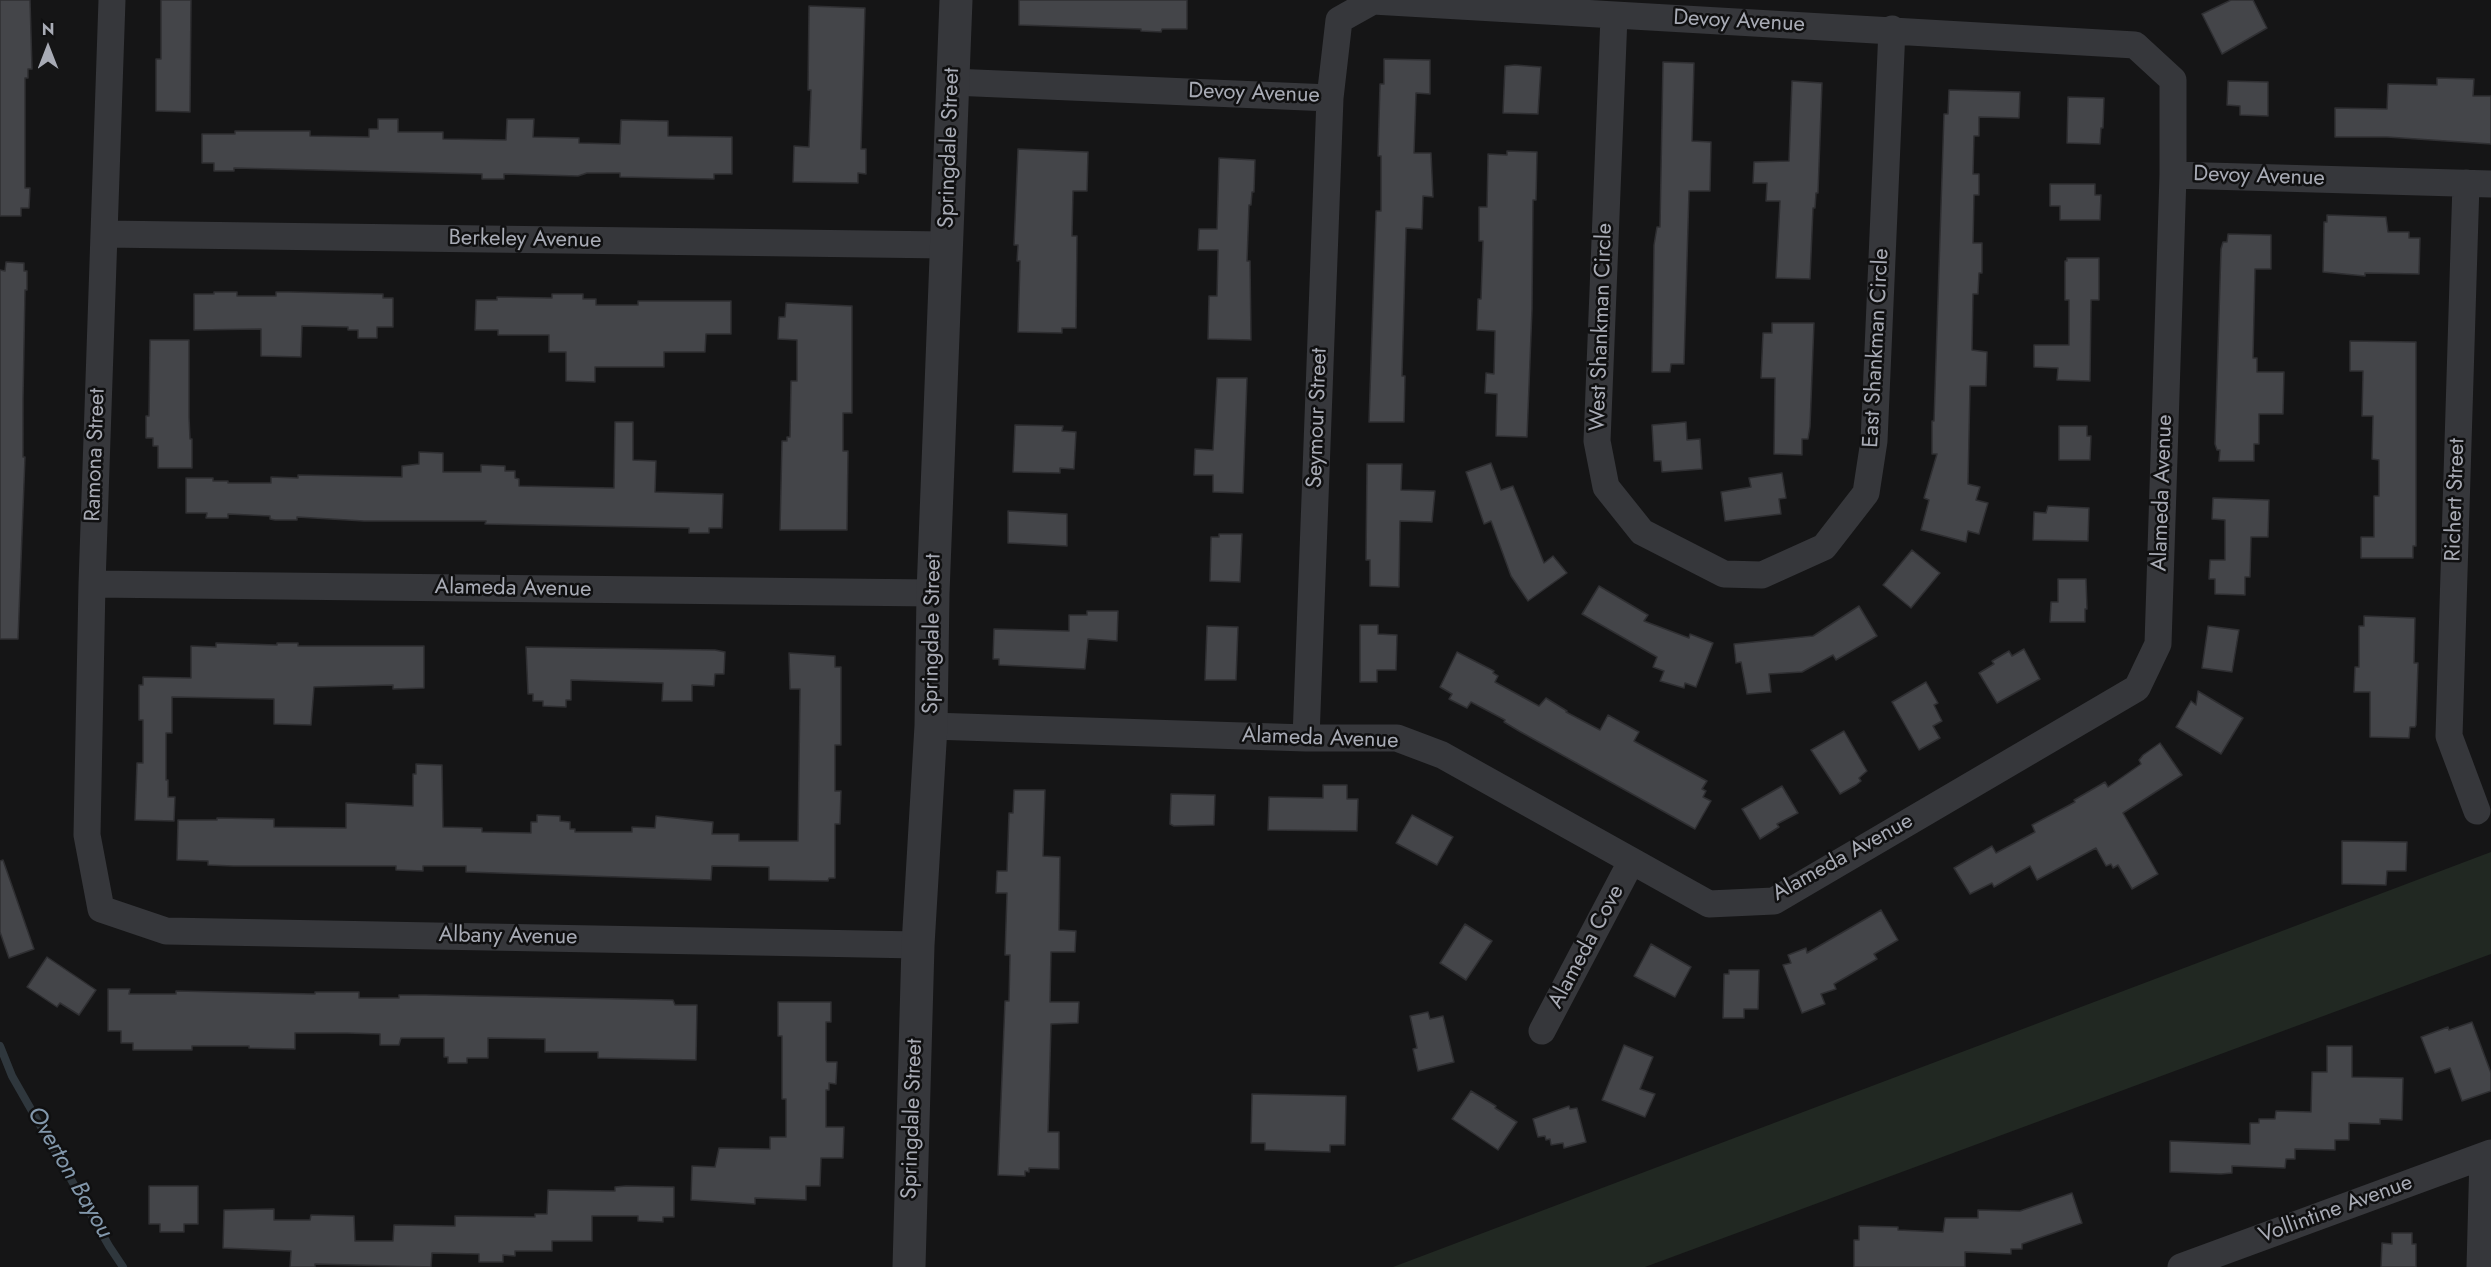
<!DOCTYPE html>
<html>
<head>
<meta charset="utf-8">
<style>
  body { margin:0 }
  #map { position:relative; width:2491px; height:1267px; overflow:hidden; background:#151516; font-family:Jost,sans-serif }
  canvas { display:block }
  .north { position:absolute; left:18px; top:18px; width:60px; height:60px; -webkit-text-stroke:4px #101011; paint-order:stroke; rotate:0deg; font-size:16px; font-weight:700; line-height:24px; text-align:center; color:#a8abb5 }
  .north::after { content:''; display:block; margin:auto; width:21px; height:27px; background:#a8abb5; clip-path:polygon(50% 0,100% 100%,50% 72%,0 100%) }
</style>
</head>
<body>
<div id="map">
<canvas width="2491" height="1267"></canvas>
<div class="north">N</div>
</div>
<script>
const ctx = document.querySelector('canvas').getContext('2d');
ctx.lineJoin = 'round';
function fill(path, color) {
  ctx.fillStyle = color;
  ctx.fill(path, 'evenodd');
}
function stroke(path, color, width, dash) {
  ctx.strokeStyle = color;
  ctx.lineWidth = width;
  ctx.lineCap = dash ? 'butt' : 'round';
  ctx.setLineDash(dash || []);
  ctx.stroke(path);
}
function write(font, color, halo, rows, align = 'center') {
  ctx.font = font + ' Jost,sans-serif';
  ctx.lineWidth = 5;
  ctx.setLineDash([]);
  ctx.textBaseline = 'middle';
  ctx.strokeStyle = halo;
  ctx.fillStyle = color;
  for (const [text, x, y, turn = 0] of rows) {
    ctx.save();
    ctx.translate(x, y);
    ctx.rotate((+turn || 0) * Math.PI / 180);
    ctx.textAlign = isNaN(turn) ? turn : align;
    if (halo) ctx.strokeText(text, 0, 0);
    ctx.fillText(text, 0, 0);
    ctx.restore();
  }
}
fill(new Path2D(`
  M2491 852V954L1645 1267H1393Z`), '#212822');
stroke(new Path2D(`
  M0 1046 12 1076 109 1246 123 1267`), '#2f373d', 8);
const building = new Path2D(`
  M0 0H30L32 69H28V78H25V188H30L29 208H21V216H0Z
  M161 0H191L190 112 156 111V59H161Z
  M1019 0H1187V29H1162L1161 32 1141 31V29L1019 25Z
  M2231 0H2253L2267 28 2222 54 2202 14Z
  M809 6 865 8 861 149H866V174L858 173V183L793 182 794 146 809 147 811 90H808Z
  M1384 59 1430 60V94L1416 93 1414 153H1431L1433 197 1423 196 1422 229 1406 228 1402 376H1405L1404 422H1369L1376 211H1381V156H1378L1380 84H1384Z
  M1663 62 1694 63 1692 141 1711 142 1710 191H1689L1684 364H1671L1670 372H1652L1654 245 1657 227H1660Z
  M1515 65 1541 67 1538 114 1503 113 1505 66Z
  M2437 78 2474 79 2473 96H2491V144L2387 137H2335V108L2387 109 2388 84 2437 85Z
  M1792 81 1822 83 1818 193H1816L1815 208H1813L1810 279 1776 278 1780 201H1766L1767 183H1753L1754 162 1789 161Z
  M2228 81 2268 82V116L2240 115V106L2227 105Z
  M1949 90 2020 92 2019 118 1979 117V136H1974L1973 174H1979V195H1974L1973 243H1982V273H1979L1978 294H1973L1972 350 1987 352 1986 386H1970L1968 484 1980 487 1976 500 1988 503 1979 534 1968 531 1966 542 1921 530 1929 500 1924 498 1937 454H1932V421H1934L1944 114H1948Z
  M2068 97 2104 98 2103 128H2101L2100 144 2067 143Z
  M378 119H398V132H443V139L506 140 507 119H534L533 137 579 138V143L620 144 621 120 668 121V136L732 137V174H714V179H712L620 177V173H587L578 176 504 174V179H482V174L234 168V171H214V163H202V134H235V131H310V136L369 137V129H378Z
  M1018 149 1088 152 1087 191H1073L1072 236H1077L1076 328H1062V333L1018 332 1020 261H1017L1018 245H1014Z
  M1507 151 1537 152 1536 200H1533L1532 309 1527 437 1496 436 1497 394 1485 393 1486 373 1494 374 1495 331 1477 330 1478 299H1481L1483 241H1479V207H1487L1488 154 1507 155Z
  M1219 158 1255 160 1254 192H1252L1251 205H1249L1247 261H1250L1251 340 1208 339 1209 296H1217L1218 250H1198L1199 229H1217Z
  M2050 184H2095V195H2101L2100 220H2060V206H2050Z
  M2327 215 2386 217 2388 232H2409V238H2420L2419 274 2365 273V276L2323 272 2324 222H2327Z
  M2228 234 2271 235V269H2255L2253 358H2257V372H2284L2283 414H2259V444H2254V461H2219L2220 450H2217L2215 444 2221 249 2223 242H2227Z
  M2067 258H2099V300H2091L2090 381 2057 380 2058 368 2034 367V345H2069V300H2065V261H2067Z
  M6 262 24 263V271H27V290H25L23 399V457H25L18 639H0V270L5 271Z
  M214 292H237V296H276V292H289L383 294V298H393V327H377V338H358V330H348V327L302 326 301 357 261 356V329L194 330V294H214Z
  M552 294H583V299H596V305H638V301H731V334H706L705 352H664V367H595V382L566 381V352H549V335H498V330H475L476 300H497V297L552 298Z
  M786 303 852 306V413H843V451H848L847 530H780L782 441H787V437H790L791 381H797V340L778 339 779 317H785Z
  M1772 323H1814L1810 427 1808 439H1802V455L1774 454 1775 378H1761L1763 333H1772Z
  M150 340H189V417L190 439H192V468H158V446H153V438H146V416H149Z
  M2350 341 2416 342V546H2413V558H2361V537H2374V496H2379V460L2372 459 2373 416H2362L2363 371H2350Z
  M1217 378H1247L1243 493 1213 492V475H1194L1195 449 1213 450Z
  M615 422H633V460L656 461 655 492 723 494 722 528H709V533H689V528L485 524 486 521H364L297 517V520H275L270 519V516L228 514V518H206L207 513H186V478H213V481H228V483H271V477L298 478V475L402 477V466L419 464V452L443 453V472H481V465L505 466V471H515V478L519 479V486L614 488Z
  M1686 422 1687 440 1700 439 1702 469 1662 472 1661 461H1654L1652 425Z
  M1015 425 1063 426 1062 431 1076 432 1074 469 1060 468V473L1013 472Z
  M2059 426H2087V436H2091L2090 460H2059Z
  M1491 463 1501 490 1513 486 1544 563 1553 556 1567 573 1528 601 1511 576 1491 521 1484 524 1466 472Z
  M1367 464H1402L1401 490 1435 491 1432 522 1400 521 1399 587 1370 586V560H1366Z
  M1782 473 1786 498 1779 499 1781 514 1725 521 1721 492 1751 487 1749 478Z
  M2213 498 2269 500 2268 537H2251L2250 577H2245V595L2215 594V579H2209L2210 560H2225V520L2212 519Z
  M2048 506 2089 508 2088 541 2033 540 2034 512 2046 513Z
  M1008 511 1067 514V546L1008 543Z
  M1219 534H1242L1240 582 1210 581 1211 537H1219Z
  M1912 550 1940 573 1911 608 1883 585Z
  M2058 579H2086L2087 609H2085V622H2050L2051 602H2058Z
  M1599 586 1648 615 1644 621 1689 638 1690 634 1713 643 1696 687 1685 683 1684 688 1660 681 1664 671 1653 667 1657 657 1582 614Z
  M1859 606 1877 636 1836 660 1833 655 1802 672 1769 674 1771 692 1747 694 1741 662 1736 663 1734 644 1813 636Z
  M1087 611H1118L1117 641 1088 639 1085 669 999 665V659H993L994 629 1069 631V615H1087Z
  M2364 616 2415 618 2414 663H2418L2416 725 2415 727H2410L2409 738 2370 737V692H2354L2355 667H2359V626H2364Z
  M1360 625H1378V634L1397 635 1396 670H1377V682H1360Z
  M1207 626 1238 627 1236 680H1205Z
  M2208 626 2239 630 2232 672 2202 668Z
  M216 643 277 645V643H298V646H424V688L393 689V685L314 687 311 725 274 724V699L172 697V733H166V780H168V797H175L174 821 135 820 137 763H143V720H139V685H143V677L191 678V646L216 647Z
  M526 647 715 650 725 652 724 674H715L714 686 692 685V701H662L663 683 571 680V700H566V707L543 706V701H533V694H528Z
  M2024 649 2040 679 1997 703 1979 673 1994 664 1992 661 2009 651 2012 656Z
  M1457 652 1494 671 1493 673 1498 676 1495 682 1539 706 1546 698 1567 711 1566 712 1600 730 1608 715 1639 732 1634 741 1707 781 1702 789 1706 791 1703 797 1711 801 1695 829 1519 731 1504 722 1505 720 1471 702 1467 708 1449 699 1452 694 1440 687Z
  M789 653 835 656V667H841V745H835V791H841L840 824H835V878H829L828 881 769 880V867L712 866 711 880 466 872V866H423V871L396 870V866H233L208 865V861L177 860 178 820H217V818L274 819V827L346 828V803L413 806V774H416V764L442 765 443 827 482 828V832L531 833V822H537V815L560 816V821L570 822V829H575V832H632V827L655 828 656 816 713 822 712 834H739V841H798L800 689H790Z
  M1926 682 1938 703 1934 705 1942 721 1933 726 1940 738 1919 750 1892 702Z
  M2198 691 2243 718 2221 754 2176 727 2191 701 2196 705Z
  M1844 731 1867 771 1859 778 1861 781 1856 785 1840 794 1811 750Z
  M2160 743 2182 775 2123 813 2158 874 2132 889 2118 865 2113 868 2111 864 2106 866 2096 848 2037 880 2030 866 1994 887 1992 883 1970 894 1954 868 1992 846 1996 853 2035 832 2032 825 2075 802 2074 800 2105 782 2108 787 2141 764 2139 760 2143 755Z
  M1323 785H1347V799H1358L1357 831 1268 830 1269 797 1323 798Z
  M1782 786 1798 813 1777 824 1779 827 1760 839 1742 809Z
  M1014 790H1045L1043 856 1060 857 1059 930 1076 931 1075 952H1051L1050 1002H1079L1078 1023 1051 1024 1048 1132H1059V1169L1029 1168V1172L1025 1171V1176L998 1175 1005 1001H1009L1010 955H1005L1007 893H996L997 871H1007L1009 813H1013Z
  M1171 794 1215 795 1214 825 1174 826 1170 824Z
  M1412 815 1453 837 1437 865 1396 843Z
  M2342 841 2407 842 2406 871H2387L2386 885 2342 884Z
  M3 860 34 949 9 958 0 932V861Z
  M1881 910 1898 940 1874 954 1877 959 1834 984 1836 989 1821 994 1825 1004 1802 1013 1783 965 1791 963 1788 955 1806 948 1807 953Z
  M1465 924 1492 941 1466 980 1440 963Z
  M1651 944 1691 967 1675 997 1634 976Z
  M47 957 96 990 79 1015 60 1003 57 1007 27 987Z
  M1729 970H1759L1758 1009H1744V1018H1723L1724 974H1729Z
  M108 989H130L129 994H176V991L315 994V992H359V998H399V995H426L673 1000 675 1005H697L696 1060 598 1058V1052H545V1039L488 1038V1058H467V1063H448V1057H444V1038H401L399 1045H380V1034L347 1033H295V1049L249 1048V1046H192V1050H133V1043H121V1031H108Z
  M778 1002H831V1022H826V1060L827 1062H837L836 1084 829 1083V1090H826V1127H844L843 1158H821L820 1186H806V1200L755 1198V1204L691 1200 692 1166 715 1167 719 1148 770 1149V1137H786V1099H782V1036H778Z
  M1428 1012 1430 1019 1443 1016 1454 1062 1418 1071 1413 1049 1417 1048 1410 1016Z
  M2472 1022 2491 1073V1091L2462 1101 2450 1068 2435 1073 2421 1037 2448 1027 2449 1030Z
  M1624 1045 1653 1057 1640 1089 1655 1094 1645 1117 1602 1100Z
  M2327 1046H2352V1077L2403 1078 2402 1120 2380 1119V1124L2349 1123V1140H2335V1150L2295 1149V1159H2286L2285 1168 2232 1166V1173L2221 1174 2170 1172V1141L2250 1144V1123H2259V1119H2275L2276 1111 2311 1112 2312 1072H2327Z
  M1471 1091 1496 1106 1495 1108 1517 1122 1498 1150 1452 1119Z
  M1252 1094 1346 1096 1345 1145H1330V1152L1265 1150V1143H1251Z
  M1569 1106 1570 1109 1577 1108 1586 1142 1564 1148 1563 1143 1551 1145 1550 1139 1546 1140 1545 1136 1538 1137 1533 1119Z
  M149 1186H198V1224H184V1232H160V1224H149Z
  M626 1186 674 1187V1217H663V1222L638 1221V1216H592V1241H552V1251H515V1256L503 1255V1262H479V1254L432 1253 431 1267 315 1264V1267H290L291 1251 223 1248 224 1210 274 1209V1220H310L311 1215 354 1216 355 1241H393L394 1225 455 1226V1216L535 1217V1214H547L548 1190 615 1191V1187Z
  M2072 1193 2082 1223 2022 1244V1249H2011V1254L1965 1252V1267H1854V1240H1859V1226L1898 1227V1230L1943 1232 1945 1218H1978V1210L2020 1211Z
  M2392 1233H2412V1244H2416V1267H2381L2382 1243 2392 1244Z`);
fill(building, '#444549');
stroke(building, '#2f2f32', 1.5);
stroke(new Path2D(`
  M112 0 92 584 87 835 101 909 166 931 918 945
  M1614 16 1597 441 1606 487 1642 532 1724 574 1762 575 1824 547 1866 493 1874 441 1892 29
  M952 82 1330 98
  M2173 175 2491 184
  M2466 183 2449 736 2477 811
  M104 234 946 245
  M92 584 933 593
  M931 726 1306 738H1397L1442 755 1709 904 1774 901 2137 688 2158 644 2173 175V80L2135 45 1373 1 1339 20 1330 98 1306 738
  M1542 1031 1631 862
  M2181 1267 2491 1153
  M2480 1267 2483 1156`), '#36373b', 27);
stroke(new Path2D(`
  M909 1267 918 945 931 726 933 593 956 0`), '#36373b', 33);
write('22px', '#a8abb5', '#101011', [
  ["Devoy Avenue",1739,22,3],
  ["Devoy Avenue",1254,94,2],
  ["Springdale Street",950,148,-88],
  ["Devoy Avenue",2259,177,2],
  ["Berkeley Avenue",525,240,1],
  ["West Shankman Circle",1602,327,-88],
  ["East Shankman Circle",1877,348,-87],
  ["Seymour Street",1318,418,-88],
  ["Ramona Street",96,455,-88],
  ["Alameda Avenue",2163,493,-88],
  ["Richert Street",2456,500,-88],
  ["Alameda Avenue",513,589,1],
  ["Springdale Street",933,634,-89],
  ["Alameda Avenue",1320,739,2],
  ["Alameda Avenue",1843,858,-29],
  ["Albany Avenue",508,937,1],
  ["Alameda Cove",1587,947,-62],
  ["Springdale Street",913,1119,-88],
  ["Vollintine Avenue",2336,1210,-20]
]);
write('italic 24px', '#8398ac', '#101011', [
  ["Overton Bayou",69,1173,60]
]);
</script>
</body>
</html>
